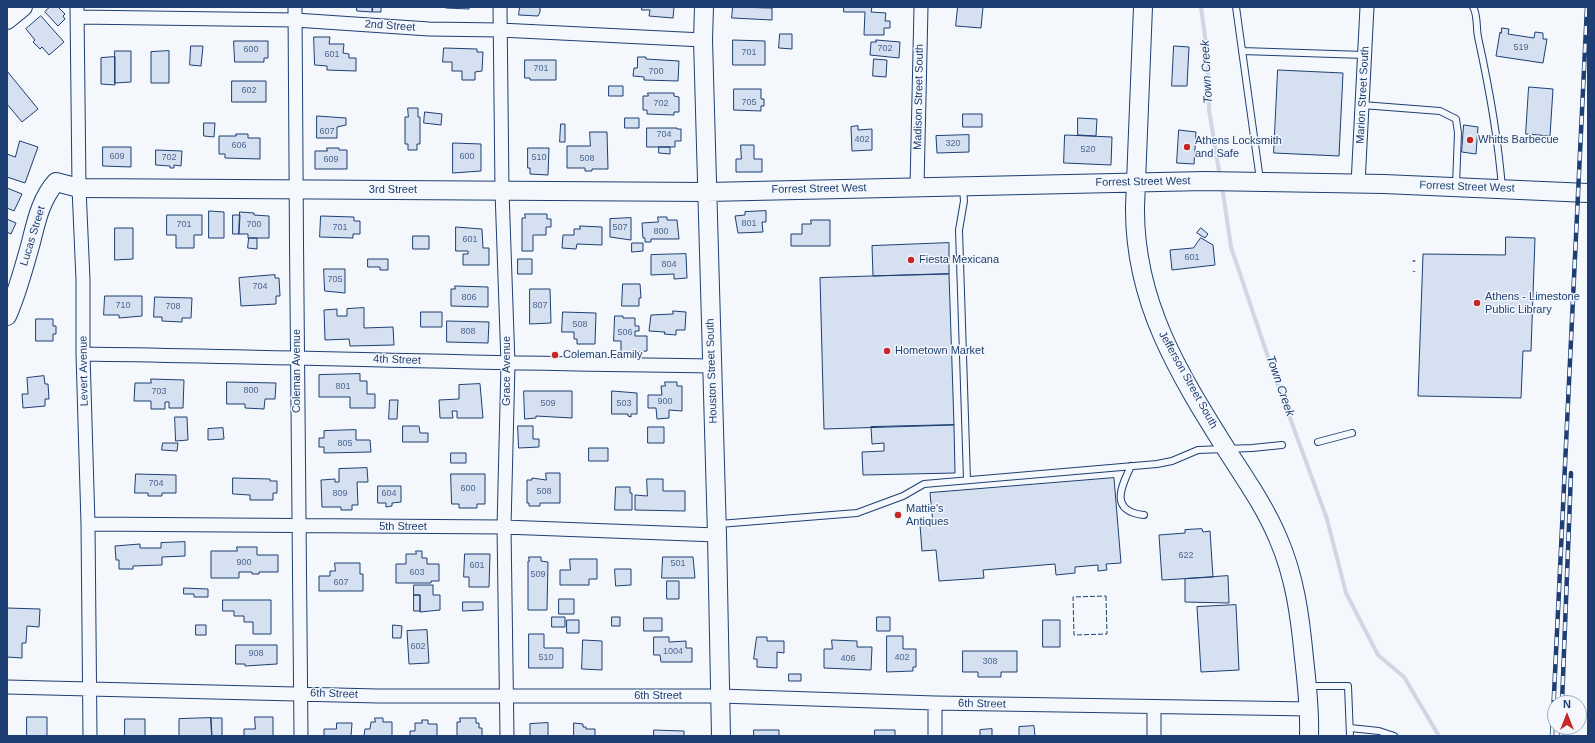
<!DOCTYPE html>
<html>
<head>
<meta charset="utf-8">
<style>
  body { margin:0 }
  #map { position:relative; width:1595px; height:743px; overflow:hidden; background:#f4f7fb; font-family:Arial,sans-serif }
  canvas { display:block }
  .frame { position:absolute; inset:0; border:8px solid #1d3f73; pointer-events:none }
  .north { position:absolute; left:1547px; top:695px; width:40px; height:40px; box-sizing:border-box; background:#f4f7fb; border:1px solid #9eadc5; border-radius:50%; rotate:0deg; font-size:11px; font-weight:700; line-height:16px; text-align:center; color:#1d3f73 }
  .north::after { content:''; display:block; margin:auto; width:14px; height:18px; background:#c62828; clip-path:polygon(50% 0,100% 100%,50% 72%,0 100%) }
</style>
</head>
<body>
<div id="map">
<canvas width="1595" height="743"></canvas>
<div class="frame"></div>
<div class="north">N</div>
</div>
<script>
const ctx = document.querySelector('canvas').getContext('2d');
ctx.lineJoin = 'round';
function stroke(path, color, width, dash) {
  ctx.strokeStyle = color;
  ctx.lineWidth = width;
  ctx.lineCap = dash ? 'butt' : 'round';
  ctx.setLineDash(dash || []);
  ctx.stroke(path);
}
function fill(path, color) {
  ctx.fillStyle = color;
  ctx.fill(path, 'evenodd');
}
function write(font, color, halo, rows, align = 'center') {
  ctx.font = font + ' Arial,sans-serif';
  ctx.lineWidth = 3;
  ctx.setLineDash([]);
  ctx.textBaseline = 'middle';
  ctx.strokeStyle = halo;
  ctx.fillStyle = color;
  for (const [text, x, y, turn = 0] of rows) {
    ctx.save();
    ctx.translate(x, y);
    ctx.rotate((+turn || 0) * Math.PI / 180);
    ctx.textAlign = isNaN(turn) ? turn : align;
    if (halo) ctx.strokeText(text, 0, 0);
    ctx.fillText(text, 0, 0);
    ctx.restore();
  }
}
stroke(new Path2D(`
  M1201 7 1207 51 1209 110 1220 177
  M1222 186 1231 247 1271 366 1327 519 1346 593 1378 655 1404 677 1439 736`), '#cfd7e4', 4);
const building = new Path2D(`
  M50 7H58L65 14 63 16 65 19 58 26 45 12Z
  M357 7H372V12L357 11Z
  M373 7H381V12H373Z
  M446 7H469V9L446 8Z
  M520 7H540V12L538 16 519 15Z
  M642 7H674L673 18 649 16 650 10H642Z
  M733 7 772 8V20L732 18Z
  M844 7H872L871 12 886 13 885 21H890V28H884V35H864L865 12H844Z
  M958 7H983L981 28 956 26Z
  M41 16 64 42 49 55 42 47 40 49 33 42 35 40 26 29Z
  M1502 28 1509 29 1508 34 1534 38 1535 32 1543 33V39H1547L1543 63 1496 56 1500 32 1501 33Z
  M780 34H792V49L779 48Z
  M314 37H330L329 44H344L343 53 349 54V58H356V71L327 70V66L315 65Z
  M733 40 765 41V65H733Z
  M876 40 900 42 899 58 870 55 871 42H876Z
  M234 41H268V58H264V62H235Z
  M191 46H203L201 66 190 65Z
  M1174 46 1189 47 1187 86H1172Z
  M444 48 477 49V52H483L482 71 475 72V80H462V71H452V62H443Z
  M115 51H131V82L115 83Z
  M169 51V83H151V52Z
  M115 57V85L101 84V58Z
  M638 57H646V59L679 61 678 81 644 80V77L633 76 634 68H637Z
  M874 59 887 60 886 77 873 76Z
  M525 60H556V80H530V78H525Z
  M1278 70 1343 73 1339 156 1274 153Z
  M7 71 38 109 22 122 7 104Z
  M232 81H266V102H232Z
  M609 86H623V96H609Z
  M1529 87 1553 89 1550 136 1526 134Z
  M734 89H761V99H764V106H761V111L734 110Z
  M648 93H674V96L679 97V112H674V115L647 114V110H643V96H648Z
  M408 108H418V117H420V144H417V150H408V144H405V117H408Z
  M425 112 442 114 441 125 424 123Z
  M963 114H982V127H963Z
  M317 116 346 118V125L337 127V138H317Z
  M625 118H639V128H625Z
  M1078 118 1097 119 1096 136 1078 135Z
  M204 123H215L214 137 204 136Z
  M561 124H565V142H560Z
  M1464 125 1478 127 1476 154 1462 152Z
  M858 126V130L872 129V150L852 151 851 127Z
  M647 128H677V129H681V141H675V147H647Z
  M1179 130 1196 132 1194 164 1177 163Z
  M590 132H607L608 169H592V171H585V168H567V146H590Z
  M236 134H248V138H260V159L225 158V154H219V136H236Z
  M969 135V152L937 153 936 136Z
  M1065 135 1112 137 1111 165 1064 163Z
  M20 141 38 147 25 183 7 177V154L15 157Z
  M453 143 481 144V171L453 173Z
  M741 145H754V159H762V172H736V159H741Z
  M103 147H131V167L103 166Z
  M659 147H670V154L659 153Z
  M327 148H339V150H347V169H315V151H327Z
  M528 148H549L548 175 530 174V168H528Z
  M156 150 182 151 181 166 174 165V168H170V166L156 165Z
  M7 188 22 194 14 211 7 208Z
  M209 211 224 212V238H209Z
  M766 211V222H762L763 232 738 233 735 216 745 215V212Z
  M240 212 254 213V215L269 216V238H248V234H239Z
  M525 214H547V219H551V227H546V235H533V251H522V218H525Z
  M167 215H202V235H194V248H176V235H167Z
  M233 215H240L239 234H233Z
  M321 216 354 217V221H360V234H353V238L320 237Z
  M658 217H667V220H677L679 239H651V242H645V238H643L642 223 658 222Z
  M631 218V240L610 237V219Z
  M7 219 16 223 11 234 7 232Z
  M811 220H830V246H791V234H802V224H811Z
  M580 226 602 227V245L577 244 576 249 562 248 563 235H574V229H580Z
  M456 227 482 229 483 248H489V265H463V254H468V251H456Z
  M115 228H133V259L115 260Z
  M1201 228 1208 234 1205 238 1197 233Z
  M413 236H429V249H413Z
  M1506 237 1535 238 1531 351H1523L1521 398 1418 396 1423 254 1505 255Z
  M249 238H257V249L248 248Z
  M1201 238 1213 245 1215 265 1172 270 1170 250 1193 248Z
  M632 243H643V251L632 252Z
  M949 243V274L873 276 872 246Z
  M686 254 687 278 674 279V274L651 275V255Z
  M368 259H388V270H380V267H368Z
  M518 259H532V274H518Z
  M324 269H345V293L325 291Z
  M949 274 954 425 824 429 820 278Z
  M275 275V278H279L280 296H276V304L241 306 239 278Z
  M623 284H640L641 298H639V306H622Z
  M455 286 488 287V307L451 306V289H455Z
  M530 289H550L551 323 530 324Z
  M105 296H142V316L119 318V315H104Z
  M155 297 192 298 191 318H182V322L162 321V317H154Z
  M364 308V328L393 327 394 345 350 346 349 339 325 340 324 310 337 309V316H347V309Z
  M673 311 686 312 685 330H676V335L664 334 665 332 649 331 651 315 673 314Z
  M421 312H442V327H421Z
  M563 312 596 313 595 344H577V339H574V332H562Z
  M615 316H623V318H635V326H639V331H635V336H647V351L621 353V341H614Z
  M36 319H53V326H56V334H53V341H36Z
  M447 321 489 322 488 343 447 342Z
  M360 374V381H367V394H375V408H350V397H319V375Z
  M44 376 45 384H48L49 399H45V406L23 408 22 394H28L27 378Z
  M151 379 184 380 183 408H169V402H165V409H151V401H134L135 383H151Z
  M227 382 276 383 275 399H265L264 409 245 408V404H227Z
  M665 382H677V386H682V411L669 410V418L657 419 656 408H648V395H662L661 386H665Z
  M480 384 483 418H457V411H452L453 418H440L439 400 459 399V385Z
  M524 391H572V418L536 416V418L525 419Z
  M612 391 637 393V414H631V417L628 416V414H612Z
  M390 400H398L397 419H389Z
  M175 417H187L188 440 176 441Z
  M954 425 955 473 863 475 862 452 884 451V443L872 444 871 427Z
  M403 426H419L420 433H428V442H403Z
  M518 426H533V439H539V447L519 448Z
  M648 427H664V443H648Z
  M223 428 224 439 208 440V429Z
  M356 430V440H370L371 452 324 453V447H319V438H324V431Z
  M163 443H178L177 451 162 450Z
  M589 448H608V461H589Z
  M451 453H466V463H451Z
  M367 468 368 482H357L358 505H352V510H341V507H322L321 480 335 479V482H339V469Z
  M546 473H560V503H540V506H529V503H527V480H532V478L546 480Z
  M136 474 176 475V493H162V496H148V493H135Z
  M451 474H485V504H477V508H459V504H452Z
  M233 478 270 479V481H277V493H273V500H250V495L233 494Z
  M1114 478 1121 563 1106 564 1107 570 1098 571V565L1075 567V573L1056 575 1055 564 983 570 984 578 939 581 936 550 922 551 920 525 933 524 930 493Z
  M647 479H663V491H685V511L635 510V495L647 496Z
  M378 486H401V502L392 503V506L386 507V503H378Z
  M616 487H630V493H632V510H615Z
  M1202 529 1203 532 1210 531 1213 577 1162 580 1159 535 1185 533V530Z
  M185 542V556L162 557V565L133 566V569H119V560H116L115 546 140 544V548H161V543Z
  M237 547H257V555H278V572H259V574H252V572H239V578H211V551H237Z
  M416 551H422V558H427V564H439V581H431V583H396V564H406V554H416Z
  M465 554H490L489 587H469V577H464Z
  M529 557H541V561L548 562 547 610H528V561H529Z
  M663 557H693L695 578H662Z
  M570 559H597V579H589V585H560V570H570Z
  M335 563H360V574H363V591H319V576H330V571H335Z
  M615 569H631V585L616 586Z
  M1228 576 1229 603 1185 602V579Z
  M667 581H679V599H667Z
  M414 585H433V595H440V610L420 612V595H414Z
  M184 588 208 589V597H194V594H184Z
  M414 595H420V611H414Z
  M559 599H574V614H559Z
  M223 600H271V634H253V622H244V616H234V611H223Z
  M463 602H483V610L463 611Z
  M1236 605 1239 670 1201 672 1197 607Z
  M7 608 40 609 39 627 27 626 26 643H22V658L7 657Z
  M552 617H565V627H552Z
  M612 617H620V626H612Z
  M877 617H890V631H877Z
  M644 618H662V631H644Z
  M567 620H579V633H567Z
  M1043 620H1060V647H1043Z
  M196 625H206V635H196Z
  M393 625 402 626 401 638H393Z
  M427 630 429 663 409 664 407 631Z
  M529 634H544V648H563V668H529Z
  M887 636H903V649H916V667H913V671L887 672Z
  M654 637H669V642L686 641V648H692V662H661L660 655H654Z
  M757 637H767V641H784V653L777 652V668L757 667V659H754Z
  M583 640 602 641V670L582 669Z
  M832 640 857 641V647H872L871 670 824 668V649H832Z
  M236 645H277V664L245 666V664H236Z
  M963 651H1017V672H1001V677H978V672H963Z
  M789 674H801V681H789Z
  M27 717H47V736H27Z
  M255 717H273V736H244V729H255Z
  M211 718 212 736H179V719Z
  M211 718H222V736H212Z
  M375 718H383V722H392V736H364L365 729H370L371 722H375Z
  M460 718H476V723H479V728H482V736H457V722H460Z
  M125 719H145V736H125Z
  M422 720H428V724H437V736H410V731H415V723H422Z
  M337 723H352L351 736H324V729H336Z
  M548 723V736H530V724Z
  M574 723 583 724V727H586V729H595V736H574Z
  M1034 726 1035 736H1019V727Z
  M992 729V736H980V730Z
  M654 730 684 731V736H654Z
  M754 730H779V736H754Z
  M875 730H895V736H875Z`);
fill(building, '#d5e0f0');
stroke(building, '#1d3f73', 1);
const lane = new Path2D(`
  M1236 7 1260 180
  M1473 7C1478 15 1476 27 1478 37 1489 87 1498 137 1502 188
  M1242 51 1364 55
  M1362 105 1440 111 1456 119 1458 133 1456 185
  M963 188 964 201 959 230 967 480
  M1318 442 1352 433
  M1131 466C1121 487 1109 511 1144 515
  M719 524 857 513 903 496 924 484 1157 464 1172 461 1198 450 1252 448 1282 445
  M1308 686H1348L1350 736
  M1350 728 1379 731 1394 736`);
const street = new Path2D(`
  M77 7 79 188 83 280V354L88 524 90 736
  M295 7C297 250 297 493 301 736
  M500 7 502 191 508 364 504 527 507 736
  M78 17 295 20 429 29 500 30 703 40
  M1358 184 1367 7
  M917 187 921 7
  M83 354C293 357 502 364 712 366
  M88 524 504 527 717 535
  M7 687 378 696H720L935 703 1310 709
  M935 703V736
  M1154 707V736`);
const secondary = new Path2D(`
  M704 7 703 40 717 535 721 736
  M1143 7 1135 207C1134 302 1179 374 1228 452 1246 480 1265 507 1278 538 1295 577 1300 616 1304 658 1307 684 1310 710 1309 736
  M7 20 23 7
  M7 316C17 294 23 270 30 246 36 223 40 200 56 182L79 188 707 192 1205 181 1384 184 1588 193`);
stroke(lane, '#1d3f73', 8);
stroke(street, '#1d3f73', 15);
stroke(secondary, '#1d3f73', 20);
stroke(new Path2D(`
  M1414 260V262
  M1414 272V271`), '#5e769c', 2.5, [3, 2]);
stroke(lane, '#f4f7fb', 6);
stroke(street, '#f4f7fb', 13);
stroke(secondary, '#f4f7fb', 18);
const rail = new Path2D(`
  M1562 703 1571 473
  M1552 736 1587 7
  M1561 736 1562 727`);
stroke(rail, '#1d3f73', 4.5);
stroke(rail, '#f4f7fb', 3, [9]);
stroke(new Path2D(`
  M1106 596 1107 634 1074 635 1073 597Z`), '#1d3f73', 1, [5, 2]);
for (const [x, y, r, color] of [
  [1470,140,4,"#c62828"],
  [1187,147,4,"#c62828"],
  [911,260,4,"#c62828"],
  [1477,303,4,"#c62828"],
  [887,351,4,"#c62828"],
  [555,355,4,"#c62828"],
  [898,515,4,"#c62828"]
]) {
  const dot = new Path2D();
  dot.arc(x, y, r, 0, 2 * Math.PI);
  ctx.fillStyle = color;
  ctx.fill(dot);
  stroke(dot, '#f4f7fb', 1.5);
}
write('9px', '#4b6792', null, [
  ["519",1521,48],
  ["702",885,49],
  ["600",251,50],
  ["701",749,53],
  ["601",332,55],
  ["701",541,69],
  ["700",656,72],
  ["602",249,91],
  ["705",749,103],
  ["702",661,104],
  ["607",327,132],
  ["704",664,135],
  ["402",862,140],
  ["320",953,144],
  ["606",239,146],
  ["520",1088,150],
  ["609",117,157],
  ["600",467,157],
  ["702",169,158],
  ["510",539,158],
  ["508",587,159],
  ["609",331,160],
  ["801",749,224],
  ["701",184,225],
  ["700",254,225],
  ["701",340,228],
  ["507",620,228],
  ["800",661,232],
  ["601",470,240],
  ["601",1192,258],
  ["804",669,265],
  ["705",335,280],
  ["704",260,287],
  ["806",469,298],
  ["710",123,306],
  ["807",540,306],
  ["708",173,307],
  ["508",580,325],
  ["808",468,332],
  ["506",625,333],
  ["801",343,387],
  ["800",251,391],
  ["703",159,392],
  ["900",665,402],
  ["509",548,404],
  ["503",624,404],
  ["805",345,444],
  ["704",156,484],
  ["600",468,489],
  ["508",544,492],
  ["809",340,494],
  ["604",389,494],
  ["622",1186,556],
  ["900",244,563],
  ["501",678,564],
  ["601",477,566],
  ["603",417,573],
  ["509",538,575],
  ["607",341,583],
  ["602",418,647],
  ["1004",673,652],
  ["908",256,654],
  ["510",546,658],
  ["402",902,658],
  ["406",848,659],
  ["308",990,662]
]);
write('11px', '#1d3f73', '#f4f7fb', [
  ["2nd Street",390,26,4],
  ["Marion Street South",1363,95,-87],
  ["Madison Street South",919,97,-89],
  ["Forrest Street West",1143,182,-1],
  ["Forrest Street West",1467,187,2],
  ["Forrest Street West",819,189,-1],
  ["3rd Street",393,190],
  ["Lucas Street",33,236,-73],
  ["4th Street",397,360,2],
  ["Levert Avenue",84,371,-91],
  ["Coleman Avenue",297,371,-90],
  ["Grace Avenue",507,371,-90],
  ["Houston Street South",712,371,-92],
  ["Jefferson Street South",1188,380,61],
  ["5th Street",403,527],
  ["6th Street",334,694,2],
  ["6th Street",658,696],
  ["6th Street",982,704,1]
]);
write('11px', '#1d3f73', '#f4f7fb', [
  ["Whitts Barbecue",1478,140],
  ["Athens Locksmith",1195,141],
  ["and Safe",1195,154],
  ["Fiesta Mexicana",919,260],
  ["Athens - Limestone",1485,297],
  ["Public Library",1485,310],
  ["Hometown Market",895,351],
  ["Coleman Family",563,355],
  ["Mattie's",906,509],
  ["Antiques",906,522]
], 'left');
write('italic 12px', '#1d3f73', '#f4f7fb', [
  ["Town Creek",1207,72,-93],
  ["Town Creek",1280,386,71]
]);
</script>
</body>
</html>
